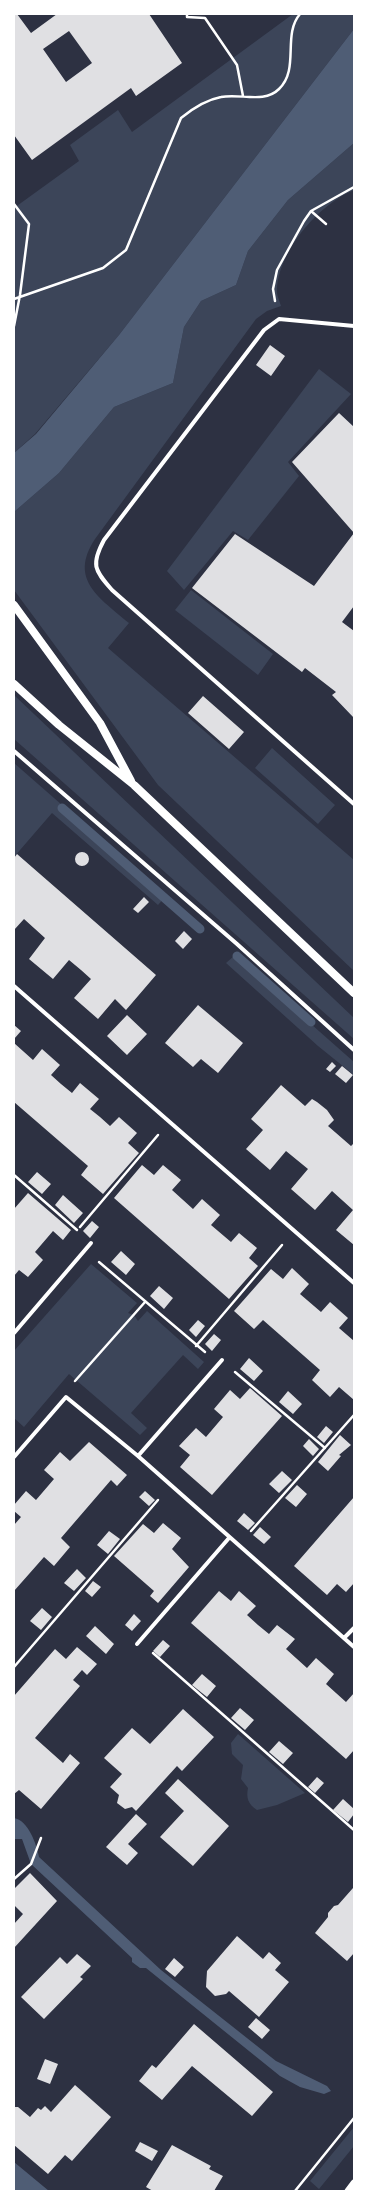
<!DOCTYPE html>
<html>
<head>
<meta charset="utf-8">
<style>
  body { margin:0 }
  #map { position:relative; width:368px; height:2205px; overflow:hidden; background:#2d3142; font-family:Signika,sans-serif }
  canvas { display:block }
  .frame { position:absolute; inset:0; border:15px solid #fff; pointer-events:none }
</style>
</head>
<body>
<div id="map">
<canvas width="368" height="2205"></canvas>
<div class="frame"></div>
</div>
<script>
const ctx = document.querySelector('canvas').getContext('2d');
ctx.lineJoin = 'round';
function fill(path, color) {
  ctx.fillStyle = color;
  ctx.fill(path, 'evenodd');
}
function stroke(path, color, width, dash) {
  ctx.strokeStyle = color;
  ctx.lineWidth = width;
  ctx.lineCap = dash ? 'butt' : 'round';
  ctx.setLineDash(dash || []);
  ctx.stroke(path);
}
fill(new Path2D(`
  M293 14H354V29L119 335 35 434 14 453V208L79 161 70 145 118 110 132 132Z
  M354 143V190C319 204 277 252 277 292 277 296 280 302 281 306L267 311 256 319 95 539C68 580 100 598 129 623L108 648 354 860V971L158 785 14 590V512L59 473 114 407 173 383 184 327 201 301 236 285 248 251 288 200Z
  M319 369 351 394 288 462 299 476 248 540 233 531 184 590 167 571Z
  M191 590 273 654 258 675 175 610Z
  M14 695 354 1018V1039L14 739Z
  M272 748 335 805 318 824 255 768Z
  M14 763 166 896 158 905 52 813 14 857Z
  M234 956 354 1062V1075L318 1046 226 963Z
  M91 1264 137 1303 128 1313 134 1315 138 1321 147 1311 204 1362 198 1369 183 1355 131 1413 147 1428 140 1435 69 1374 24 1427 14 1418V1351Z
  M238 1734 305 1793 277 1805 257 1810C248 1804 246 1798 248 1788L241 1779 243 1765 232 1754 231 1743Z
  M354 2127V2146L319 2189 310 2181Z`), '#3c4559');
fill(new Path2D(`
  M354 29V143L288 200 248 251 236 285 201 301 184 327 173 383 114 407 59 473 14 512V453L36 434 119 335Z
  M14 1818C28 1820 37 1845 39 1857L161 1970 276 2061 327 2086 331 2091 324 2094 300 2087 280 2076 146 1968H140L132 1962V1958L31 1864 22 1839H14Z
  M14 2162 49 2191H14Z`), '#4f5d75');
stroke(new Path2D(`
  M62 808 200 929
  M237 956 311 1022`), '#4f5d75', 9);
fill(new Path2D(`
  M14 14H17L31 33 57 14H149L182 63 136 96 131 88 32 160 14 135ZM69 31 92 63 66 82 43 49Z
  M270 345 285 356 271 376 256 365Z
  M339 413 354 427V533L292 462Z
  M354 533V606L342 622 354 631V718L332 695 336 692 305 668 302 672 192 588 235 534 314 586Z
  M203 696 244 732 229 749 188 713Z
  M75 859a7 7 0 1 1 14 0a7 7 0 1 1-14 0Z
  M17 854 156 975 126 1010 115 999 98 1019 74 998 91 979 81 970 69 960 53 979 29 959 45 938 24 919 14 930V858Z
  M144 897 149 902 138 913 133 909Z
  M184 931 192 939 183 949 175 941Z
  M198 1005 243 1043 218 1073 201 1059 193 1067 165 1043Z
  M127 1015 147 1034 127 1055 107 1036Z
  M14 1025 21 1031 14 1039Z
  M14 1043 33 1060 42 1049 60 1065 51 1075 61 1084 72 1093 80 1083 99 1099 90 1109 100 1117 110 1126 119 1117 137 1133 128 1143 139 1153 103 1194 81 1175 88 1166 14 1102Z
  M332 1062 336 1066 330 1072 326 1069Z
  M342 1066 353 1075 346 1083 335 1074Z
  M281 1085 305 1106 312 1099 317 1102 327 1110 334 1120 328 1126 351 1146 354 1143V1245L336 1230 353 1210 332 1191 315 1210 291 1189 308 1169 286 1151 270 1170 246 1149 263 1130 251 1119Z
  M142 1165 154 1175 163 1165 181 1180 172 1190 193 1209 202 1199 220 1215 211 1225 231 1242 239 1233 257 1248 249 1258 258 1266 229 1299 114 1198Z
  M37 1172 51 1184 42 1194 28 1182Z
  M28 1193 71 1230 63 1240 53 1231 35 1252 43 1260 28 1277 19 1270 14 1276V1209Z
  M63 1195 83 1213 74 1223 55 1205Z
  M92 1221 99 1227 90 1238 83 1231Z
  M121 1251 135 1264 126 1275 111 1262Z
  M292 1268 309 1284 300 1294 321 1312 330 1302 348 1318 339 1328 354 1341V1400L339 1387 330 1397 312 1380 320 1370 263 1320 254 1329 234 1311 271 1269 283 1279Z
  M159 1286 173 1298 164 1309 150 1296Z
  M198 1320 205 1326 196 1337 189 1330Z
  M214 1334 221 1340 212 1351 205 1344Z
  M249 1358 263 1371 254 1381 240 1369Z
  M250 1388 282 1416 212 1495 180 1467 190 1455 179 1446 196 1428 206 1437 223 1417 214 1409 230 1390 240 1399Z
  M288 1391 302 1404 293 1414 279 1402Z
  M326 1426 333 1432 324 1443 317 1437Z
  M340 1435 351 1445 339 1455 341 1456 328 1471 318 1462Z
  M309 1439 319 1449 313 1456 303 1446Z
  M89 1442 127 1475 117 1486 111 1480 61 1538 70 1547 54 1566 44 1557 14 1591V1525L21 1517 14 1511V1505L26 1491 36 1500 54 1479 44 1470 60 1452 70 1461Z
  M282 1471 292 1480 279 1493 269 1484Z
  M297 1485 307 1494 296 1507 285 1498Z
  M145 1491 155 1500 149 1506 139 1497Z
  M354 1497V1583L346 1592 337 1584 327 1595 294 1566Z
  M244 1513 255 1523 248 1530 237 1521Z
  M163 1523 181 1538 172 1549 189 1567 158 1603 150 1596 154 1591 114 1556 143 1524 154 1533Z
  M260 1527 271 1537 264 1544 253 1535Z
  M109 1531 120 1539 108 1554 97 1545Z
  M77 1569 86 1578 74 1591 64 1583Z
  M93 1581 101 1587 92 1597 85 1591Z
  M219 1591 231 1601 239 1591 256 1606 247 1615 258 1625 269 1634 277 1625 295 1639 286 1649 307 1668 316 1658 334 1674 326 1684 346 1702 354 1693V1750L346 1759 191 1623Z
  M42 1608 52 1617 41 1630 30 1621Z
  M134 1614 141 1621 132 1631 125 1625Z
  M95 1626 114 1644 106 1654 86 1636Z
  M163 1640 170 1646 160 1657 153 1651Z
  M77 1647 97 1664 87 1675 82 1670 73 1680 80 1686 35 1738 63 1763 70 1754 80 1763 41 1809 19 1790 14 1794V1696L55 1649 66 1659Z
  M202 1674 216 1686 207 1697 192 1685Z
  M240 1708 254 1720 245 1730 231 1718Z
  M183 1709 214 1737 182 1771 177 1766 136 1811 132 1807 125 1809 117 1803 119 1795 110 1787 122 1774 104 1758 132 1728 150 1744Z
  M279 1741 293 1753 283 1764 269 1752Z
  M317 1777 324 1783 315 1793 308 1787Z
  M178 1779 229 1826 193 1866 160 1837 184 1811 165 1793Z
  M343 1799 354 1809V1814L348 1822 333 1810Z
  M136 1814 147 1824 128 1844 138 1853 127 1865 106 1847Z
  M30 1873 57 1901 14 1948V1924L23 1914 14 1905V1889Z
  M353 1888 354 1953 347 1961 315 1933 328 1917V1913L334 1906 338 1905Z
  M237 1936 263 1959 269 1952 281 1963 275 1970 289 1982 259 2017 229 1991 226 1994 215 1996 206 1987 207 1971Z
  M77 1954 91 1966 80 1977 83 1979 44 2019 21 1997 60 1957 67 1964Z
  M174 1958 184 1967 175 1977 165 1969Z
  M256 2018 270 2030 262 2039 248 2027Z
  M194 2024 273 2092 252 2116 192 2066 162 2100 139 2081 152 2065 156 2068Z
  M45 2059 58 2064 50 2084 37 2079Z
  M75 2085 111 2117 72 2161 65 2155 48 2174 14 2145V2107H18L30 2117 38 2108 41 2110 45 2106 51 2112Z
  M140 2142 158 2151 152 2161 135 2151Z
  M172 2145 211 2166 209 2169 223 2176 214 2191H153L146 2187Z`), '#e0e0e3');
stroke(new Path2D(`
  M187 14V17L205 18 237 65 243 96
  M14 204 29 224 20 295 14 326
  M311 211 326 224
  M14 299 103 268 126 250 181 118C192 109 205 100 221 97 240 93 264 104 279 89 300 69 282 35 300 14
  M275 301 273 289 277 270 304 221 311 211 354 187
  M14 1175 77 1230
  M80 1227 158 1135
  M99 1262 205 1352
  M196 1346 282 1245
  M235 1372 325 1448
  M75 1381 145 1302
  M251 1531 354 1415
  M153 1653 354 1830
  M14 1667 158 1500
  M14 1879 31 1864 41 1838
  M295 2191 354 2118`), '#fff', 2.5);
stroke(new Path2D(`
  M354 326 279 319 264 330 104 540C91 564 94 570 112 590L354 804
  M14 751 237 944 354 1050
  M14 986 354 1283
  M14 1333 91 1243
  M138 1456 222 1360
  M14 1457 66 1397 138 1456 354 1647
  M344 1638 354 1628
  M137 1644 229 1538`), '#fff', 4);
stroke(new Path2D(`
  M348 2191 354 2183`), '#fff', 7);
stroke(new Path2D(`
  M14 605 100 723 131 781
  M14 684 59 725 134 785 354 993`), '#fff', 8);
</script>
</body>
</html>
